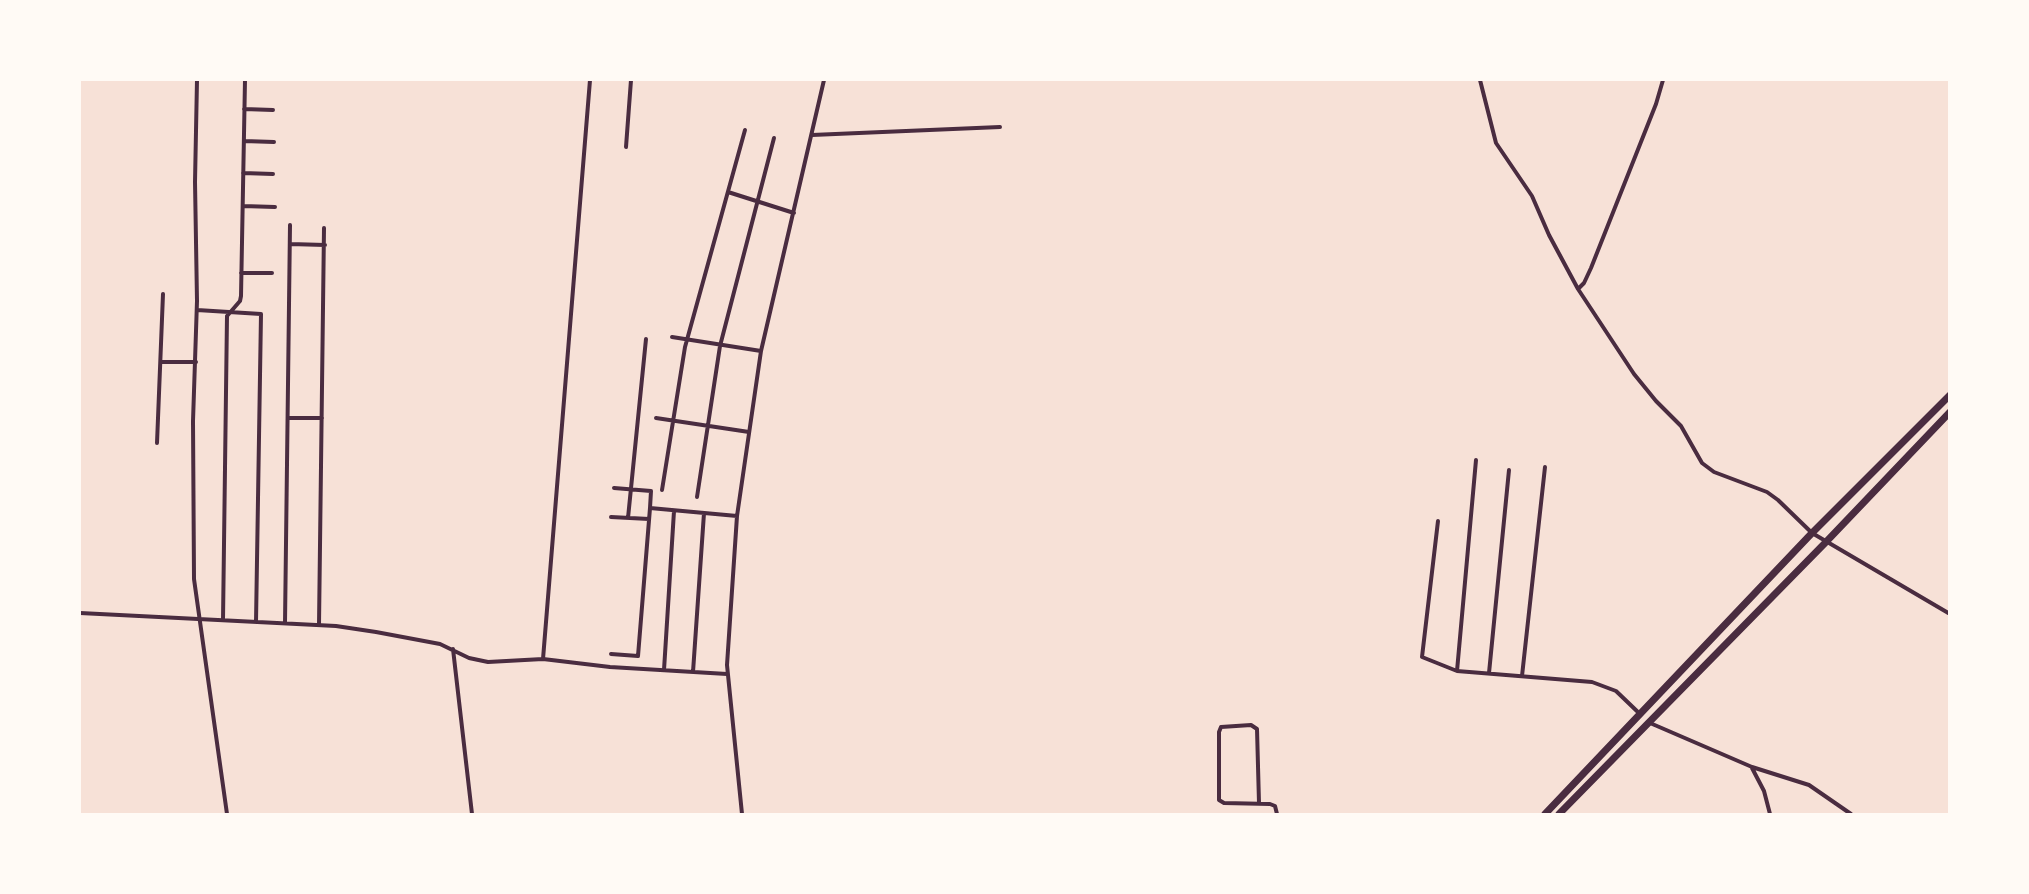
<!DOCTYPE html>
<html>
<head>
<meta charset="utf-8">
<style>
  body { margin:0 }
  #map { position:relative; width:2029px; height:894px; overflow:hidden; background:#f7e1d7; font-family:"Sofia Sans Condensed",sans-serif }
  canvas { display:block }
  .frame { position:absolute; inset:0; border:81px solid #fffaf5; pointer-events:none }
</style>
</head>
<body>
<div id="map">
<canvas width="2029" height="894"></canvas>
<div class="frame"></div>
</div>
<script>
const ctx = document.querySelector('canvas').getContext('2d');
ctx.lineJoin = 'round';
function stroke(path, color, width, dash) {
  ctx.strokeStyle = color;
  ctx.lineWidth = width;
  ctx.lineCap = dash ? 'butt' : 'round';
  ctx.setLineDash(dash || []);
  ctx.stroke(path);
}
stroke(new Path2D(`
  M197 80 195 182 197 301 193 421 194 579 227 814
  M1480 80 1496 143 1532 196 1549 235 1578 289 1634 374 1656 401 1681 426 1702 463 1714 472 1767 492 1778 500 1812 533 1950 614
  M244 109 273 110
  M812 135 1000 127
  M244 141 274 142
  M626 147 631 80
  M243 173 273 174
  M728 192 794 213
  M243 206 275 207
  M290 244 325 245
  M241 273H272
  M1578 289 1584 283 1591 268 1656 104 1663 80
  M197 310 261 314 256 622
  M672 337 761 351
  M161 362H196
  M288 418H322
  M656 418 749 432
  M157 443 163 294
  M614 488 651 491 650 508
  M662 490 685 347 745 130
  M697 497 720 346 774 138
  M611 517 649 519
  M628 518 646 339
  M1438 521 1422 657 1457 671 1592 682 1616 691 1640 714
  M80 613 336 626 376 632 440 644 469 658 488 662 543 659 610 667 727 674
  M223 620 227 316 240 301 241 296 245 80
  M285 623 290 225
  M319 625 324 228
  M453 649 472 814
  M611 654 638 656 650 508 737 516
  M543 659 590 80
  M664 670 674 511
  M1457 671 1476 460
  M693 672 704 513
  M1489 673 1509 470
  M1522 676 1545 467
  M1650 723 1752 767 1809 785 1851 814
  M1752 768 1764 791 1770 814
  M1259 803 1257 729 1251 725 1221 727 1219 732V800L1224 803 1270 804 1275 806 1277 814
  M742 814 727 665 737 516 761 351 824 80`), '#4a2c40', 4);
stroke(new Path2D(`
  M1545 814 1812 533 1950 395
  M1559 814 1826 542 1950 412`), '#4a2c40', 7);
</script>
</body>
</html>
